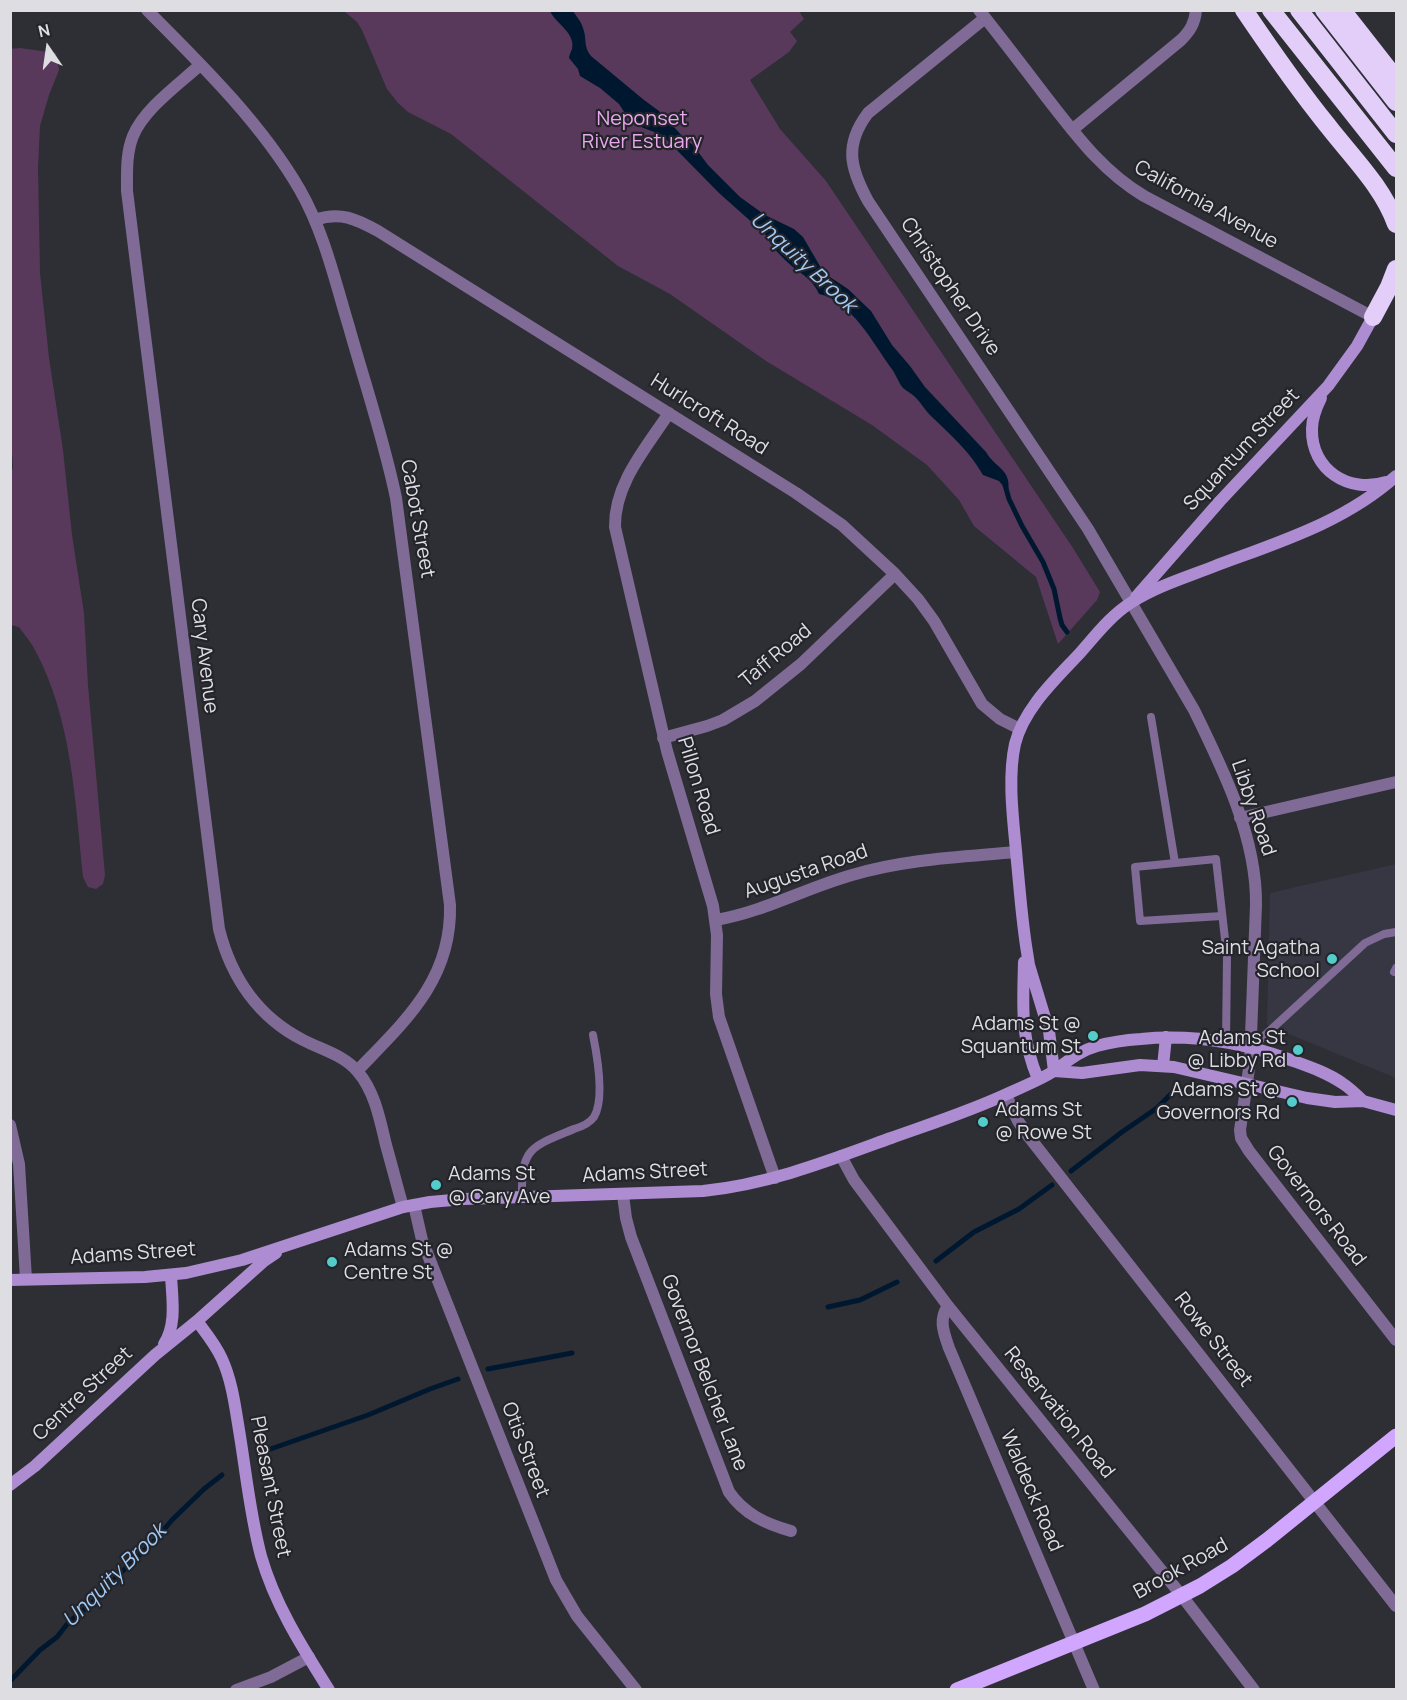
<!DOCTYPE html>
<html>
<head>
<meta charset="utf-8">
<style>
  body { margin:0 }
  #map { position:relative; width:1407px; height:1700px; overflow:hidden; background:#2e2e35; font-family:Manrope,sans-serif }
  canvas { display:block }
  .frame { position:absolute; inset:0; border:12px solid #dddde2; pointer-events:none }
  .north { position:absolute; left:18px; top:18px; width:60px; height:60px; -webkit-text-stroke:4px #24242b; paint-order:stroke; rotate:347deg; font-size:16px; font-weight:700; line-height:24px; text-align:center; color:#dddde2 }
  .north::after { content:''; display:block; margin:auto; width:21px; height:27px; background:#dddde2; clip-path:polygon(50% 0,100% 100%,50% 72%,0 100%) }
</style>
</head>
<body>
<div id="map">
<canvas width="1407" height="1700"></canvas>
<div class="frame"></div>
<div class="north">N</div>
</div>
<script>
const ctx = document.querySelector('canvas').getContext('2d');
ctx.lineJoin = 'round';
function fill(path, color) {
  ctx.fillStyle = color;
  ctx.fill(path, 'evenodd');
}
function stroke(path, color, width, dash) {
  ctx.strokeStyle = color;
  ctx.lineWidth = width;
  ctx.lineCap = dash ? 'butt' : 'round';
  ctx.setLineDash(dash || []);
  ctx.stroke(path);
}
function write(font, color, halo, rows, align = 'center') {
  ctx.font = font + ' Manrope,sans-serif';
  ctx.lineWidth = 4.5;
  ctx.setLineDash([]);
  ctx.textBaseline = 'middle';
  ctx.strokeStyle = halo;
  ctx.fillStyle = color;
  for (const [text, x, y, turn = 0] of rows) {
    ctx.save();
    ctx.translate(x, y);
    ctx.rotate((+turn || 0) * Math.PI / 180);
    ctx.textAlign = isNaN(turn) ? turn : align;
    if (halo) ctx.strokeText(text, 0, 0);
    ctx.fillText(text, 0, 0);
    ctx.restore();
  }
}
fill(new Path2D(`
  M1396 864V1078L1267 1025 1270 893Z`), '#373744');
fill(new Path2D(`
  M344 11H799L804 19 790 32 797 41 789 52 750 80 780 129 826 181 1073 548 1100 592 1097 600 1058 644 1036 577 974 526 959 500 927 465 872 425 766 361 670 294 618 266 451 134 408 112 398 103 387 89 362 30 357 22Z
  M20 48 56 53 59 70 49 95 40 126 38 168 40 273 49 358 63 450 72 535 84 613 88 685 105 875 103 884 96 889 88 887 83 877C75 800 72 719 35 650 31 642 24 634 19 627L11 625 10 477 13 467 10 423V49Z`), '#59395b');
fill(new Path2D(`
  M550 11H573C576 16 581 21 583 28 587 37 583 47 591 56L644 100 659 111 686 140 693 145 708 165 740 197 765 215 794 229 803 237 824 273 848 289 871 311 892 345 910 366 925 387 986 452C996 469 1012 469 1008 492L999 481 983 475C970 452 951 435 932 417 925 411 921 402 914 396 911 393 906 391 903 388 898 382 896 374 891 368 874 344 850 300 819 294 813 280 804 276 793 267 782 258 771 246 765 234L719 193 662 135 641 127 628 118 619 104 600 88 580 76 578 69 569 58C569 55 571 52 572 49 576 33 555 23 550 11Z`), '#00182f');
stroke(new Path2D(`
  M1005 485 1009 499 1022 526 1043 562 1054 589 1060 618 1062 625 1067 632
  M1071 1171 1122 1132 1157 1108 1176 1089
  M936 1261 974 1232 1019 1209 1052 1185
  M828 1307 860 1300 897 1282
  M488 1369 572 1353
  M262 1452 368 1415 430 1389 458 1379
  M10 1681 40 1650 57 1637 68 1623 94 1601 106 1587 156 1539 172 1520 204 1489 222 1475`), '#00182f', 5);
stroke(new Path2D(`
  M1151 717 1175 863
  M1222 916 1140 921 1135 867 1216 859 1227 957 1226 1042
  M1394 972 1396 968
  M1251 1048 1365 943 1384 934 1396 932
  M522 1197C521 1147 531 1147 574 1129 581 1127 589 1124 594 1117 605 1099 597 1055 593 1035`), '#7f6b96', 8);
stroke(new Path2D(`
  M147 10C201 64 262 124 300 190 324 232 335 281 349 327 365 384 384 440 396 498L450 905C452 980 405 1021 357 1071
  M979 10C1002 39 1025 69 1047 98 1076 135 1103 172 1144 196L1373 317
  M985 18 868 113C844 145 850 168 868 201L1088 529 1194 710C1223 769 1257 838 1256 905L1250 1062 1240 1130 1241 1138 1249 1151 1396 1340
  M200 65C178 85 144 109 133 136 126 153 127 173 127 191L219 929C231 977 258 1017 303 1040 322 1050 344 1055 358 1072 375 1092 380 1120 386 1145 392 1166 397 1186 403 1207
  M1072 130 1181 40C1190 31 1195 23 1196 10
  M315 220C340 211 356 219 378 231L796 493 842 525 895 574 918 599 934 621 982 704 1000 719 1020 729
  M669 413C646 448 614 484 615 527L667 751 713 906 717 935 716 994 719 1017 775 1178
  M663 738 707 726 723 720 755 701 801 664 895 574
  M1240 818 1396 782
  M716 920C763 912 806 888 852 875 905 859 961 857 1016 852
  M1006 1095 1018 1121 1029 1137 1396 1606
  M10 1125 19 1164 26 1279
  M841 1156 854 1180 948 1306 1182 1596 1254 1690
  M623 1195 626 1218 631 1237 729 1492C744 1514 766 1524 791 1531
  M414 1205 422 1240 556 1580 577 1616 636 1690
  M948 1306C938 1320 944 1333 949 1348L1094 1690
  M236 1690 271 1677 309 1657`), '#7f6b96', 12);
stroke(new Path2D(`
  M1321 398C1316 408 1312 418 1312 429 1311 470 1349 494 1386 482
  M1136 597 1220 501 1328 386 1357 346 1373 317
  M1024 962C1023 1007 1020 1036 1038 1079
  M1163 1066 1166 1037
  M1054 1071 1049 1031 1029 965 1027 952C1022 922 1020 892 1017 862 1014 825 1007 780 1015 744 1024 708 1056 679 1080 653 1096 635 1111 615 1132 602 1157 586 1187 577 1215 566 1279 542 1345 522 1396 476
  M1054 1071 1082 1073 1140 1065 1174 1067 1307 1098 1335 1102 1363 1101 1396 1110
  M10 1280 145 1277 186 1273 242 1260 403 1207 430 1202 464 1199 703 1191C770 1184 828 1161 891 1138 930 1124 971 1111 1009 1093 1024 1086 1040 1080 1054 1071 1068 1061 1079 1051 1097 1046 1111 1042 1126 1040 1141 1039 1192 1034 1240 1042 1288 1059 1307 1066 1326 1072 1342 1083 1350 1088 1356 1094 1363 1101
  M197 1321C206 1333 216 1345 222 1359 232 1381 235 1406 239 1430 246 1472 250 1515 261 1556 275 1605 302 1647 329 1690
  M164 1344C177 1324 172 1298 171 1275
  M10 1485 35 1466 155 1355 197 1321 264 1261 276 1253`), '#ad8cd1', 12);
stroke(new Path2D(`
  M957 1690 1145 1614 1200 1586 1232 1566 1267 1540 1396 1436`), '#d1a6fe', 15);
stroke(new Path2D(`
  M1244 10C1271 50 1298 89 1328 126 1352 157 1383 187 1396 224
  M1271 10 1396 168
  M1299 10 1396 134
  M1324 10 1396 102
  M1342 10 1396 79
  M1373 317 1389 287 1396 269`), '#e2cef9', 18);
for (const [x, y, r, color] of [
  [1332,959,6,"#53cdca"],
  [1093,1036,6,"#53cdca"],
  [1298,1050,6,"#53cdca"],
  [1292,1102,6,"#53cdca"],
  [983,1122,6,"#53cdca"],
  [436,1185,6,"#53cdca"],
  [332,1262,6,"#53cdca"]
]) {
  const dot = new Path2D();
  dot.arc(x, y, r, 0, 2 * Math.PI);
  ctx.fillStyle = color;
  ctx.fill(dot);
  stroke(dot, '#24242b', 2);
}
write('20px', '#eba7ef', '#24242b', [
  ["Neponset",642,119],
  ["River Estuary",642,142]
]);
write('20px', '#dddde2', '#24242b', [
  ["California Avenue",1206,205,29],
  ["Christopher Drive",950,287,56],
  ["Hurlcroft Road",709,415,32],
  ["Squantum Street",1242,450,-47],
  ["Cabot Street",417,519,80],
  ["Cary Avenue",204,656,83],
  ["Taff Road",776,656,-40],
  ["Pillon Road",698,786,73],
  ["Libby Road",1253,808,71],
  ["Augusta Road",806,872,-19],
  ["Adams Street",645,1173,-3],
  ["Governors Road",1316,1206,52],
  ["Adams Street",133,1254,-4],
  ["Rowe Street",1213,1340,52],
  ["Governor Belcher Lane",704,1373,69],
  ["Centre Street",83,1394,-43],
  ["Reservation Road",1059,1413,51],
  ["Otis Street",525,1450,69],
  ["Pleasant Street",270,1487,79],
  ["Waldeck Road",1031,1491,67],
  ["Brook Road",1181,1569,-29]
]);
write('20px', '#dddde2', '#24242b', [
  ["Saint Agatha",1320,948],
  ["School",1320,971],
  ["Adams St @",1081,1024],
  ["Squantum St",1081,1047],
  ["Adams St",1286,1038],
  ["@ Libby Rd",1286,1061],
  ["Adams St @",1280,1090],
  ["Governors Rd",1280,1113],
  ["Adams St",995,1110,"left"],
  ["@ Rowe St",995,1133,"left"],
  ["Adams St",448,1174,"left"],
  ["@ Cary Ave",448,1197,"left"],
  ["Adams St @",344,1250,"left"],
  ["Centre St",344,1273,"left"]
], 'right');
write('italic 21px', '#a1caf5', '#24242b', [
  ["Unquity Brook",803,263,43],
  ["Unquity Brook",115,1576,-45]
]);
</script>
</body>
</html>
